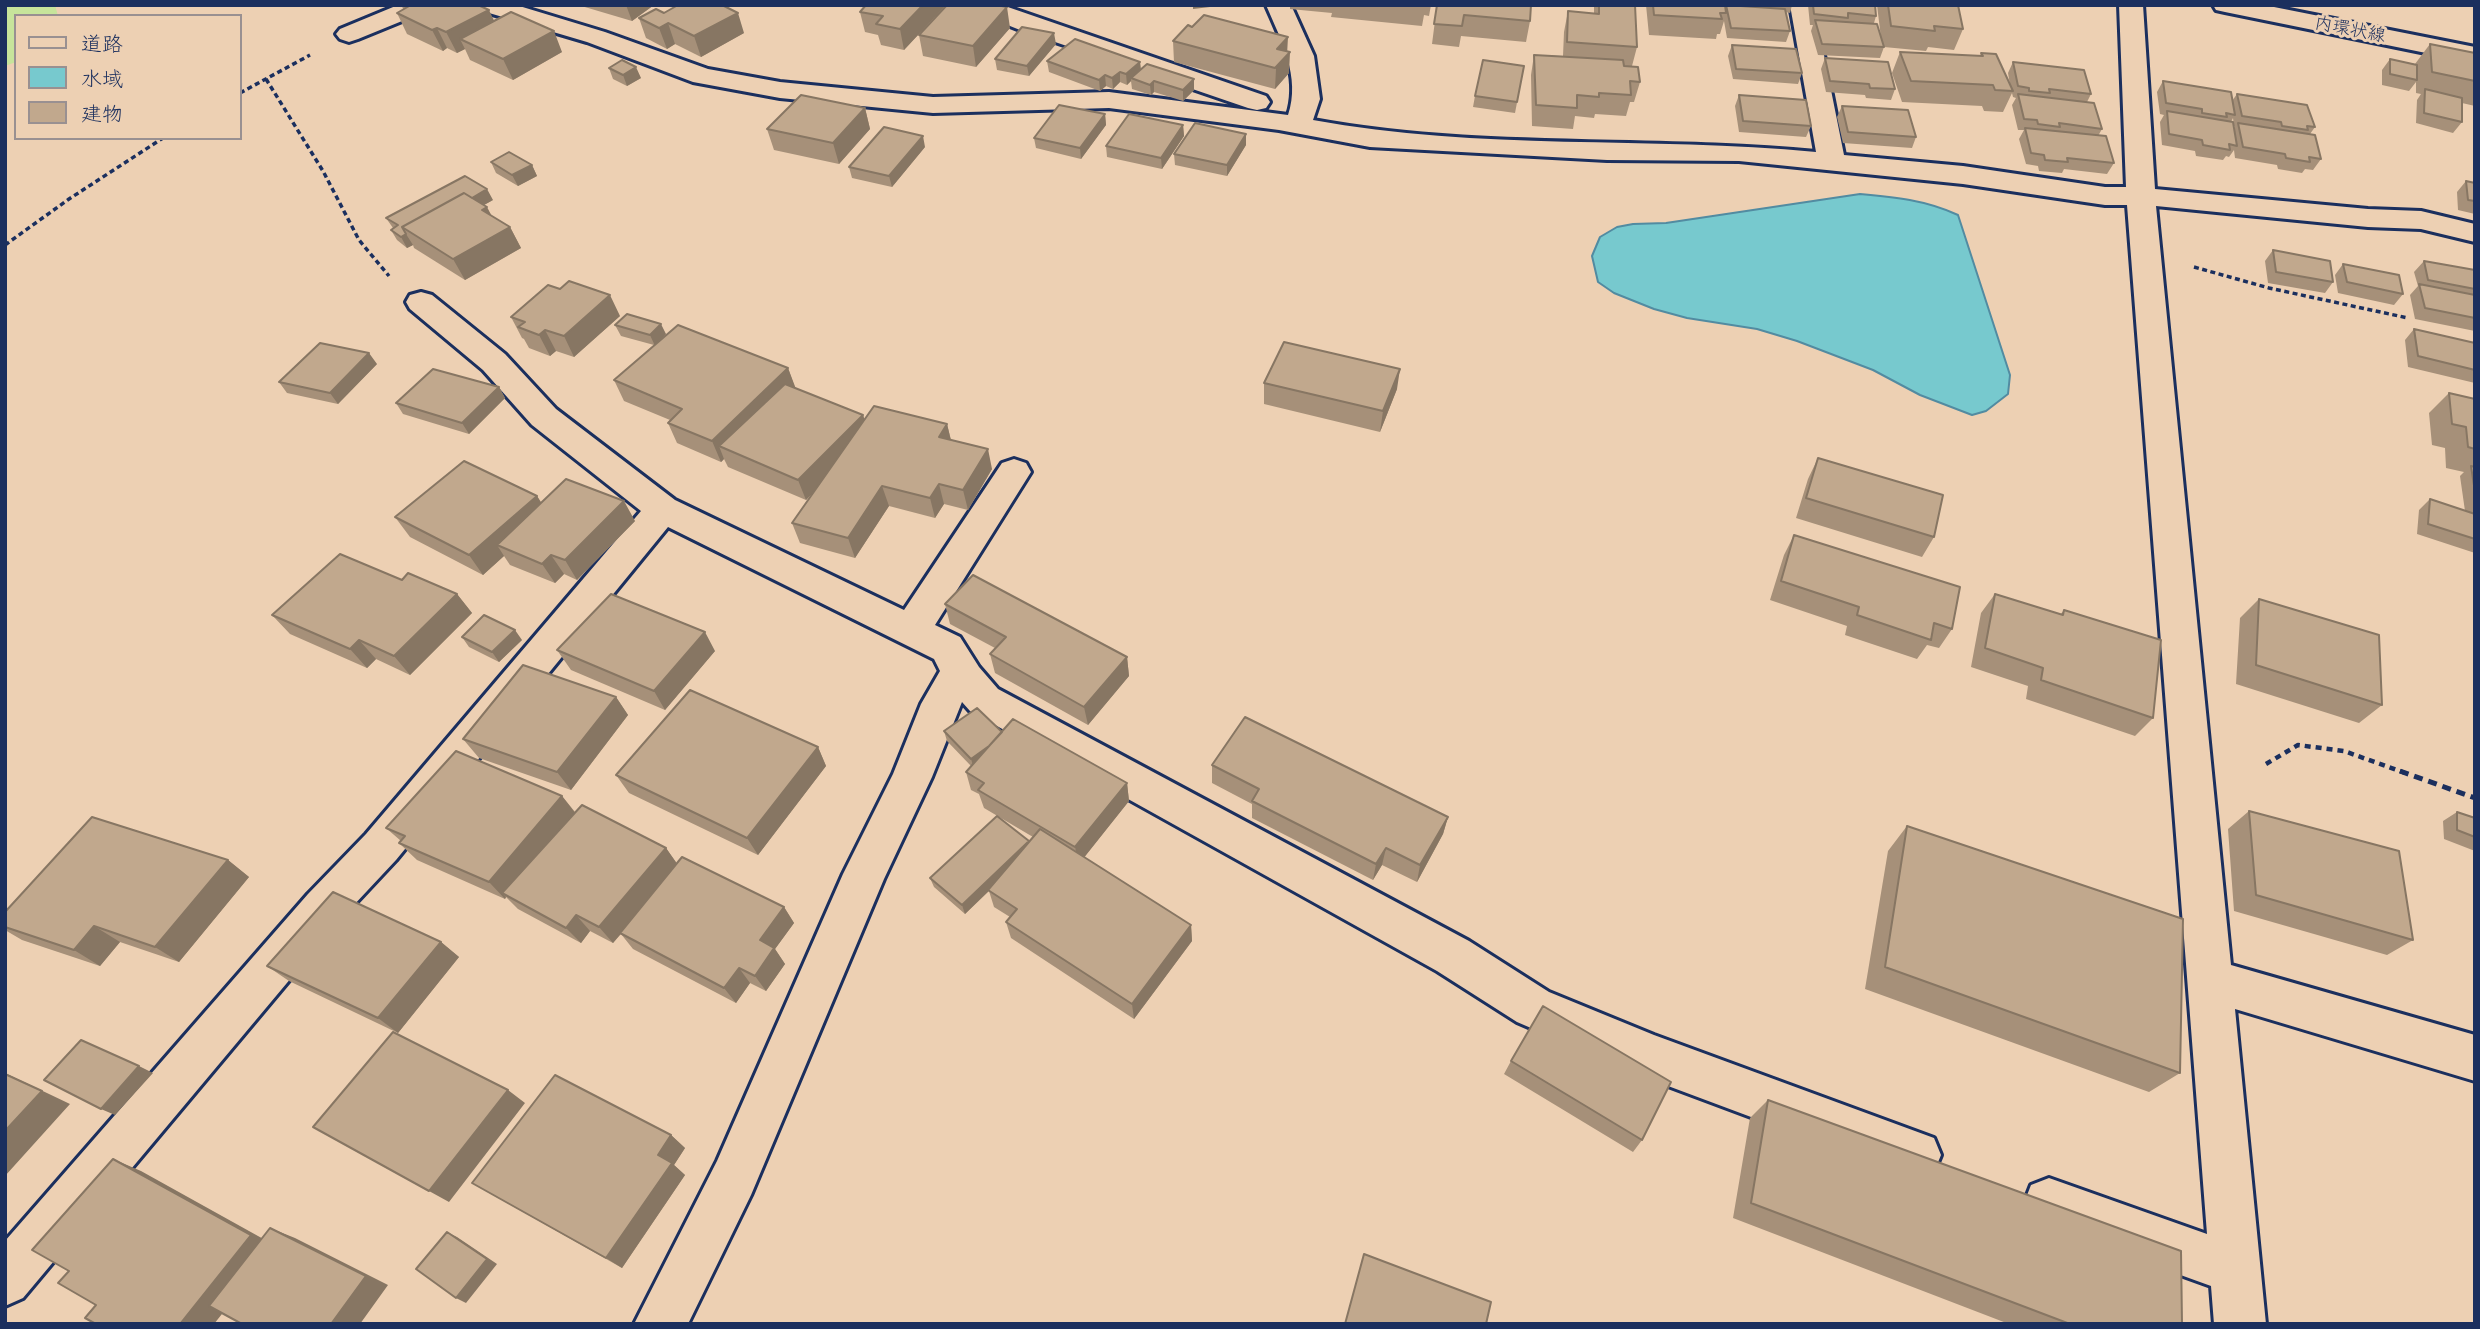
<!DOCTYPE html>
<html>
<head>
<meta charset="utf-8">
<style>
  body { margin:0 }
  #map { position:relative; width:2480px; height:1329px; overflow:hidden; background:#edd0b3; font-family:"Shantell Sans","Klee One",sans-serif }
  canvas { display:block }
  .frame { position:absolute; inset:0; border:7px solid #1b2f5e; pointer-events:none }
  .legend { position:absolute; left:14px; top:14px; width:228px; height:126px; box-sizing:border-box; background:#edd0b3; border:2px solid #999091; margin:0; padding:9px 12px; list-style:none; font-size:21px; color:#1b2f5e }
  .legend li { display:flex; align-items:center; gap:14px; height:35px }
  .legend b { width:35px; border:2px solid #999091 }
</style>
</head>
<body>
<div id="map">
<canvas width="2480" height="1329"></canvas>
<div class="frame"></div>
<ul class="legend">
<li><b style="height:9px;background:#edd0b3"></b>道路</li>
<li><b style="height:19px;background:#77c9ce"></b>水域</li>
<li><b style="height:19px;background:#c1a88d"></b>建物</li>
</ul>
</div>
<script>
const ctx = document.querySelector('canvas').getContext('2d');
ctx.lineJoin = 'round';
function fill(path, color) {
  ctx.fillStyle = color;
  ctx.fill(path, 'evenodd');
}
function stroke(path, color, width, dash) {
  ctx.strokeStyle = color;
  ctx.lineWidth = width;
  ctx.lineCap = dash ? 'butt' : 'round';
  ctx.setLineDash(dash || []);
  ctx.stroke(path);
}
function write(font, color, halo, rows, align = 'center') {
  ctx.font = font + ' "Shantell Sans","Klee One",sans-serif';
  ctx.lineWidth = 6;
  ctx.setLineDash([]);
  ctx.textBaseline = 'middle';
  ctx.strokeStyle = halo;
  ctx.fillStyle = color;
  for (const [text, x, y, turn = 0] of rows) {
    ctx.save();
    ctx.translate(x, y);
    ctx.rotate((+turn || 0) * Math.PI / 180);
    ctx.textAlign = isNaN(turn) ? turn : align;
    if (halo) ctx.strokeText(text, 0, 0);
    ctx.fillText(text, 0, 0);
    ctx.restore();
  }
}
fill(new Path2D(`
  M5 5H55L58 16H16V62L5 66Z`), '#c7e49b');
const water = new Path2D(`
  M1860 194C1894 197 1926 200 1958 215L2010 375 2008 394 1986 411 1972 415 1920 395 1873 370 1797 341 1757 329 1687 318 1654 309 1614 293 1598 282 1592 256 1600 237 1617 227 1633 224 1666 223Z`);
fill(water, '#77c9ce');
stroke(water, '#528ba1', 2);
const street = new Path2D(`
  M398 5H432L429 10 358 39 349 42 340 39 336 34 340 29Z
  M476 5H516L605 32 708 69 780 82 933 97 1109 92 1288 115C1301 77 1281 40 1266 5H1291L1314 56 1320 99 1313 120C1479 151 1649 136 1816 152L1790 5H1814L1844 155 1963 166 2105 187H2126L2119 5H2143L2155 189 2368 209 2421 211 2475 224V242L2421 229 2368 227 2156 206 2231 965 2475 1035V1081L2235 1009 2266 1324H2214L2211 1286 2031 1221 2024 1203 2031 1185 2049 1178 2207 1234 2127 205H2105L1963 184 1739 161 1607 160 1370 147 1279 130 1109 108 933 113 780 98 693 82 587 42 479 10Z
  M967 5H1002L1266 96 1270 102 1266 108 1257 110 1248 108 1020 30 970 10Z
  M421 292 432 295 505 354 556 409 675 500 904 610 1002 463 1014 459 1026 463 1031 472 935 625 960 637 979 667 998 689 1469 941 1549 992 1654 1035 1934 1138 1941 1155 1934 1172 1917 1179 1652 1080 1517 1022 1437 971 970 711 962 702 932 777 884 879 751 1195 688 1324H634L717 1161 843 874 893 774 921 704 940 671 934 659 668 527 396 860 338 922 23 1298 5 1306V1241L308 894 366 834 641 511 532 425 483 370 410 309 406 302 410 295Z`);
const secondary = new Path2D(`
  M2213 5H2264L2475 47V63L2225 12 2216 10Z`);
stroke(street, '#1b2f5e', 6);
stroke(secondary, '#1b2f5e', 6);
stroke(new Path2D(`
  M266 79 323 171 359 240 389 276
  M240 93 310 55
  M5 245 69 199 163 138
  M2194 267 2269 288 2408 318`), '#1b2f5e', 3.5, [5, 3.5]);
stroke(new Path2D(`
  M2266 764 2298 745 2344 751 2405 773`), '#1b2f5e', 4.5, [6, 5]);
stroke(new Path2D(`
  M2400 771 2475 798`), '#1b2f5e', 5, [9, 6]);
fill(street, '#edd0b3');
fill(secondary, '#edd0b3');
fill(new Path2D(`
  M401 5H478L494 21 562 52 513 80 470 60 465 49 457 53 447 48 443 51 407 34 397 13 404 10Z
  M578 5H654L632 21Z
  M946 5 904 50 881 45 878 35 865 32 860 12Z
  M1290 5H1431L1429 16 1424 15 1422 26 1331 17 1332 13 1290 9Z
  M1437 5 1530 21 1526 42 1461 36 1459 47 1432 44Z
  M1594 5H1635L1637 47 1632 66 1640 82 1634 102H1630L1626 116 1595 114 1594 118 1575 116 1573 129 1532 126 1531 75 1534 55 1563 56 1564 32 1568 11 1594 14Z
  M1646 5H1725V9L1726 5H1792L1790 13 1785 12 1790 31 1786 42 1727 38 1724 21 1720 34H1717L1716 39 1649 35Z
  M1808 5H1875L1876 16 1874 23 1881 38 1877 5H1958L1963 29 1954 50 1928 47 1926 51 1884 47 1880 58 1818 55 1811 31 1813 25H1810Z
  M639 18 744 33 701 57 675 44 667 49 646 38Z
  M1192 27 1287 51 1289 73 1275 89 1174 62 1173 41Z
  M1010 28 976 67 923 56 919 35Z
  M1056 44 1029 76 997 70 995 59Z
  M2430 44 2475 53V106L2462 103V122L2453 133 2416 123 2417 100 2421 94 2416 93V82L2409 91 2382 85V70L2390 59 2415 64Z
  M1732 45 1802 73 1798 84 1733 79 1728 56Z
  M1900 52 1980 56 1981 53 2010 85 2008 73 2013 62 2091 94 2087 102 2102 129 2098 136 2114 163 2107 174 2064 169 2062 173 2039 171 2038 166 2026 164 2019 139 2024 130H2018L2012 105 2016 98 2013 97 2012 93 2003 112 1984 111 1982 106 1902 102 1892 73Z
  M1825 58 1895 89 1891 100 1866 98 1865 95 1826 92 1821 69Z
  M1047 61 1140 62 1141 70 1194 79V90L1183 101 1154 92 1151 95 1132 89 1131 81 1127 85 1120 82 1113 89 1106 86 1100 91 1049 72Z
  M1524 66 1515 113 1473 107 1475 96Z
  M609 68 641 78 627 86 613 79Z
  M2163 81 2232 101 2237 94 2315 127 2310 134 2321 159 2313 170 2305 169 2302 173 2278 169 2277 165 2235 158 2234 150 2229 157 2226 156 2223 160 2196 156 2195 151 2162 145 2160 122 2164 115 2160 114 2157 92ZM2233 118 2234 126 2235 127 2234 129 2231 122Z
  M1739 95 1811 126 1806 137 1739 132 1735 106Z
  M1842 106 1916 137 1912 148 1843 143 1837 117Z
  M865 108 870 129 839 164 774 150 767 129Z
  M1105 114 1106 125 1081 159 1036 148 1034 138Z
  M1183 125 1184 136 1162 169 1107 157 1106 146Z
  M1246 134V145L1227 176 1175 165 1174 154Z
  M925 147 892 187 852 178 849 167Z
  M491 162 532 165 537 176 518 186 496 173Z
  M2466 181 2475 183V214L2458 210 2457 192Z
  M493 200 484 205 492 216 510 227 521 248 465 280 414 248 413 245 407 248 397 240 391 230 393 228 386 218Z
  M2273 250 2333 282 2325 293 2268 283 2265 261Z
  M2424 261 2475 270V331L2415 319 2410 295 2418 286 2414 272Z
  M2343 264 2403 294 2394 305 2338 293 2335 275Z
  M620 316 574 357 556 351 550 356 529 348 524 339 522 338 511 317Z
  M615 325 666 334 661 340 788 368 795 388 863 415 865 420 947 424 951 440 992 469 968 510 944 504 935 518 889 506 855 558 800 543 792 523 815 491 806 500 728 467 724 459 721 462 677 443 668 423 670 420 624 401 614 380 654 345 621 336Z
  M2414 329 2475 343V383L2408 367 2405 340Z
  M377 364 338 404 287 393 279 382Z
  M1264 383 1397 389 1380 432 1264 404Z
  M499 387 505 398 469 434 403 414 396 403Z
  M2449 393 2475 399V553L2417 534 2419 510 2430 499 2465 511 2460 476 2464 472 2446 468 2445 448 2432 445 2429 413Z
  M1818 458 1934 537 1922 557 1796 518 1808 479Z
  M537 496 541 502 635 521 577 580 564 574 555 583 510 565 504 556 483 575 410 537 395 517Z
  M1794 535 1952 629 1939 648 1927 645 1917 659 1845 635 1847 626 1770 600 1784 555Z
  M402 580 457 594 472 613 410 675 376 659 367 668 290 634 272 615Z
  M1995 594 2060 615 2064 610 2153 718 2135 736 2026 699 2028 686 1971 667 1981 613Z
  M2259 599 2382 705 2359 723 2236 684 2240 618Z
  M945 604 1127 657 1129 676 1088 725 995 673 990 654 995 648 950 624Z
  M462 637 522 640 499 662 469 647Z
  M557 650 715 651 665 710 571 670Z
  M616 697 628 715 571 790 479 758 463 739Z
  M944 731 1002 732 1127 783 1129 801 1084 857 1191 925 1192 941 1134 1019 1011 938 1006 922 1010 917 994 907 989 891 965 914 934 887 930 878 1029 841V842L1033 837 984 808 979 794 971 790 966 772 971 766 947 741Z
  M818 747 826 766 758 855 629 793 616 775Z
  M1212 765 1448 817 1443 834 1417 882 1382 865 1373 880 1252 818V804L1212 783Z
  M562 796 575 812 666 848 677 864 784 907 794 923 775 949 785 964 766 991 750 983 736 1003 633 949 621 934 613 943 590 931 581 943 518 909 506 897 505 899 417 860 399 843 401 841 386 828Z
  M2249 811 2413 940 2387 955 2234 911 2228 829Z
  M2457 812 2475 818V851L2444 839 2443 821Z
  M1907 826 2180 1073 2149 1092 1865 989 1888 851Z
  M228 860 249 877 179 962 120 942 100 966 22 940 5 930V912Z
  M441 942 459 957 398 1033 289 981 267 966Z
  M1511 1061 1642 1140 1633 1152 1504 1074Z
  M1768 1100 2182 1324H2009L1733 1218 1750 1118Z
  M671 1135 685 1148 674 1165 685 1175 622 1268 472 1183Z`), '#a69079');
fill(new Path2D(`
  M626 5H654L632 21Z
  M923 5H946L904 50 900 29Z
  M1193 5H1227L1193 9Z
  M1007 7 1010 28 976 67 973 46Z
  M489 10 499 31 460 39 465 49 457 53 446 32Z
  M738 13 744 33 701 57 694 36Z
  M668 23 675 44 667 49 659 28Z
  M437 28 447 48 443 51 432 30Z
  M554 31 562 52 513 80 503 59Z
  M1054 33 1056 44 1029 76 1027 66Z
  M1288 37 1287 55 1290 52 1289 73 1275 89 1277 49Z
  M1140 62 1141 73 1131 78V81L1127 85 1126 74Z
  M636 67 641 78 627 86 623 75Z
  M1120 72V82L1113 89 1112 78Z
  M1105 75 1106 86 1100 91 1099 80Z
  M1194 79V90L1183 101V90Z
  M1154 81V92L1151 95 1150 85Z
  M865 108 870 129 839 164 833 143Z
  M1105 114 1106 125 1081 159 1080 148Z
  M1183 125 1184 136 1162 169 1161 158Z
  M1246 134V145L1227 176V165Z
  M923 136 925 147 892 187 889 176Z
  M532 165 537 176 518 186 512 175Z
  M487 189 493 200 422 239 410 232Z
  M487 207 498 228 482 210Z
  M510 227 521 248 465 280 453 259Z
  M406 234 413 245 407 248 401 237Z
  M610 295 620 316 574 357 564 336Z
  M661 324 666 334 655 346 650 335Z
  M545 330 556 351 550 356 539 335Z
  M369 353 377 364 338 404 330 393Z
  M788 368 796 389 719 446 724 459 721 462 712 441Z
  M1400 369 1397 389 1380 432 1383 411Z
  M499 387 505 398 469 434 462 423Z
  M863 415 869 435 806 500 798 480Z
  M947 424 952 445 939 437Z
  M988 449 992 469 968 510 963 490Z
  M939 484 944 504 935 518 930 498Z
  M882 486 889 506 855 558 848 538Z
  M537 496 549 516 497 545 504 556 483 575 469 555Z
  M624 501 635 521 577 580 565 560Z
  M551 555 564 574 555 583 542 564Z
  M457 594 472 613 410 675 394 656Z
  M515 630 522 640 499 662 492 652Z
  M705 632 715 651 665 710 654 691Z
  M359 640 376 659 367 668 350 649Z
  M1127 657 1129 676 1088 725 1084 707Z
  M616 697 628 715 571 790 557 772Z
  M1005 734 974 768 971 759Z
  M818 747 826 766 758 855 747 838Z
  M1127 783 1129 801 1079 864 1075 847Z
  M562 796 576 814 502 893 506 897 505 899 489 882Z
  M1448 817 1443 834 1417 882 1420 865Z
  M1029 841 1031 850 965 914 962 905Z
  M666 848 678 865 613 943 599 927Z
  M1386 848 1382 865 1373 880 1376 864Z
  M228 860 249 877 179 962 155 947Z
  M784 907 794 923 775 949 785 964 766 991 755 976 760 940Z
  M576 915 590 931 581 943 566 928Z
  M1191 925 1192 941 1134 1019 1132 1004Z
  M94 926 120 942 100 966 74 950Z
  M441 942 459 957 398 1033 378 1018Z
  M739 968 750 983 736 1003 724 988Z
  M139 1066 153 1073 115 1115 101 1109Z
  M5 1073 70 1104 5 1176Z
  M508 1090 525 1103 449 1202 429 1191Z
  M671 1135 685 1148 674 1165 685 1175 622 1268 606 1258 658 1155Z
  M113 1159 141 1171 276 1246 214 1324H180Z
  M270 1228 295 1238 388 1285 360 1324H331Z
  M447 1232 457 1237 497 1264 466 1303 456 1298Z`), '#877663');
const building = new Path2D(`
  M411 5H478L489 10 446 32 437 28 432 30 397 13Z
  M678 5H722L738 13 694 36 668 23 659 28 639 18 656 9 664 13Z
  M866 5H923L900 29 876 24 883 16 860 12Z
  M947 5H996L1007 7 973 46 919 35Z
  M1437 5H1531L1530 21 1464 15 1462 26 1434 24Z
  M1599 5H1635L1637 47 1567 42 1568 11 1599 14Z
  M1653 5H1725L1726 13H1720L1722 19 1654 15Z
  M1726 5 1785 9 1790 31 1731 28Z
  M1813 5H1875L1876 16 1848 13V18L1814 14Z
  M1888 5H1958L1963 29 1934 26 1935 31 1891 26Z
  M511 12 554 31 503 59 460 39Z
  M1204 15 1288 37 1277 49 1290 52 1275 68 1173 41 1188 25 1192 27Z
  M1815 20 1877 24 1884 47 1822 44Z
  M1022 27 1054 33 1027 66 995 59Z
  M1075 39 1140 62 1126 74 1120 72 1112 78 1105 75 1099 80 1047 61Z
  M2430 44 2475 53V81L2432 72Z
  M1732 45 1796 49 1802 73 1736 69Z
  M1900 52 1983 56 1981 53 1996 54 2013 91 1995 90 1993 85 1911 81Z
  M1534 55 1623 60 1624 66 1638 67 1640 82 1630 81 1631 95 1599 93V97L1577 95V108L1536 105Z
  M1825 58 1888 62 1895 89 1870 88 1869 84 1830 81Z
  M2390 59 2417 65V80L2390 74Z
  M622 60 636 67 623 75 609 68Z
  M1483 60 1524 66 1517 102 1475 96Z
  M2013 62 2084 70 2091 94 2049 89 2050 93 2029 91V88L2018 86Z
  M1147 64 1194 79 1183 90 1154 81 1150 85 1131 78Z
  M2163 81 2231 92 2235 115 2226 113 2227 117 2202 113V109L2166 103Z
  M2425 89 2462 98V122L2424 113Z
  M2018 94 2094 103 2102 129 2059 123 2060 127 2038 124 2037 120 2024 119Z
  M2237 94 2307 105 2315 127 2307 126 2308 130 2282 126 2281 122 2242 116Z
  M801 95 865 108 833 143 767 129Z
  M1739 95 1806 100 1811 126 1743 121Z
  M1059 105 1105 114 1080 148 1034 138Z
  M1842 106 1908 110 1916 137 1848 132Z
  M2167 111 2233 122 2237 146 2229 144 2230 150 2203 145 2202 140 2169 134Z
  M1129 114 1183 125 1161 158 1106 146Z
  M1195 123 1246 134 1227 165 1174 154Z
  M2238 123 2315 135 2321 159 2309 157 2310 162 2286 158 2285 154 2243 147Z
  M884 127 923 136 889 176 849 167Z
  M2025 128 2106 136 2114 163 2067 158 2068 162 2045 160 2044 155 2031 153Z
  M509 152 532 165 512 175 491 162Z
  M465 176 487 189 472 198 464 193 402 227 406 234 401 237 391 230 398 225 386 218Z
  M2466 181 2475 183V201L2468 200Z
  M464 193 487 207 482 210 510 227 453 259 402 227Z
  M2273 250 2330 261 2333 282 2276 272Z
  M2424 261 2475 270V289L2428 280Z
  M2343 264 2399 275 2403 294 2347 282Z
  M569 281 610 295 564 336 545 330 539 335 518 327 525 322 511 317 548 285 560 289Z
  M2419 284 2475 295V318L2425 308Z
  M627 314 661 324 650 335 615 325Z
  M678 325 788 368 712 441 668 423 682 409 614 380Z
  M2414 329 2475 343V370L2418 356Z
  M1284 342 1400 369 1383 411 1264 383Z
  M320 343 369 353 330 393 279 382Z
  M433 369 499 387 462 423 396 403Z
  M785 384 863 415 798 480 719 446Z
  M2449 393 2475 399V449L2468 447 2466 427 2452 424Z
  M874 406 947 424 939 437 988 449 963 490 939 484 930 498 882 486 848 538 792 523Z
  M1818 458 1943 495 1934 537 1806 498Z
  M464 461 537 496 469 555 395 517Z
  M2471 466 2475 467V492Z
  M566 479 624 501 565 560 551 555 542 564 497 545Z
  M2430 499 2475 514V539L2428 524Z
  M1794 535 1960 587 1952 629 1934 623 1931 640 1857 615 1859 607 1781 581Z
  M340 554 402 580 408 573 457 594 394 656 359 640 350 649 272 615Z
  M973 575 1127 657 1084 707 990 654 1006 637 945 604Z
  M611 594 705 632 654 691 557 650Z
  M1995 594 2063 615 2064 610 2161 640 2153 718 2041 680 2043 668 1985 648Z
  M2259 599 2379 635 2382 705 2256 665Z
  M484 615 515 630 492 652 462 637Z
  M523 665 616 697 557 772 463 739Z
  M690 690 818 747 747 838 616 775Z
  M977 708 1002 732 989 746 971 759 944 731Z
  M1245 717 1448 817 1420 865 1386 848 1376 864 1252 801 1259 789 1212 765Z
  M1013 719 1127 783 1075 847 978 790 984 783 966 772Z
  M456 751 562 796 489 882 399 843 405 836 386 828Z
  M582 805 666 848 599 927 576 915 566 928 502 893Z
  M2249 811 2399 851 2413 940 2256 895Z
  M2457 812 2475 818V837L2457 830Z
  M997 816 1029 841 962 905 930 878Z
  M92 817 228 860 155 947 94 926 74 950 5 927V912Z
  M1907 826 2183 919 2180 1073 1885 967Z
  M1040 829 1191 925 1132 1004 1006 922 1017 909 988 890Z
  M682 857 784 907 760 940 774 948 755 976 739 968 724 988 620 933Z
  M333 892 441 942 378 1018 267 966Z
  M1543 1006 1671 1082 1642 1140 1511 1061Z
  M393 1032 508 1090 429 1191 313 1127Z
  M81 1040 139 1066 101 1109 44 1080Z
  M5 1074 42 1091 5 1131Z
  M555 1075 671 1135 658 1155 672 1163 606 1258 472 1183Z
  M1768 1100 2181 1251 2182 1324H2070L1751 1203Z
  M113 1159 251 1235 180 1324H96L85 1318 96 1305 58 1283 69 1271 32 1250Z
  M270 1228 366 1276 331 1324H242L209 1306Z
  M447 1232 487 1259 456 1298 416 1269Z
  M1364 1254 1491 1302 1486 1324H1345Z`);
fill(building, '#c1a88d');
stroke(building, '#877663', 2);
write('18px', '#1b2f5e', '#edd0b3', [
  ["内環状線",2350,30,11]
]);
</script>
</body>
</html>
